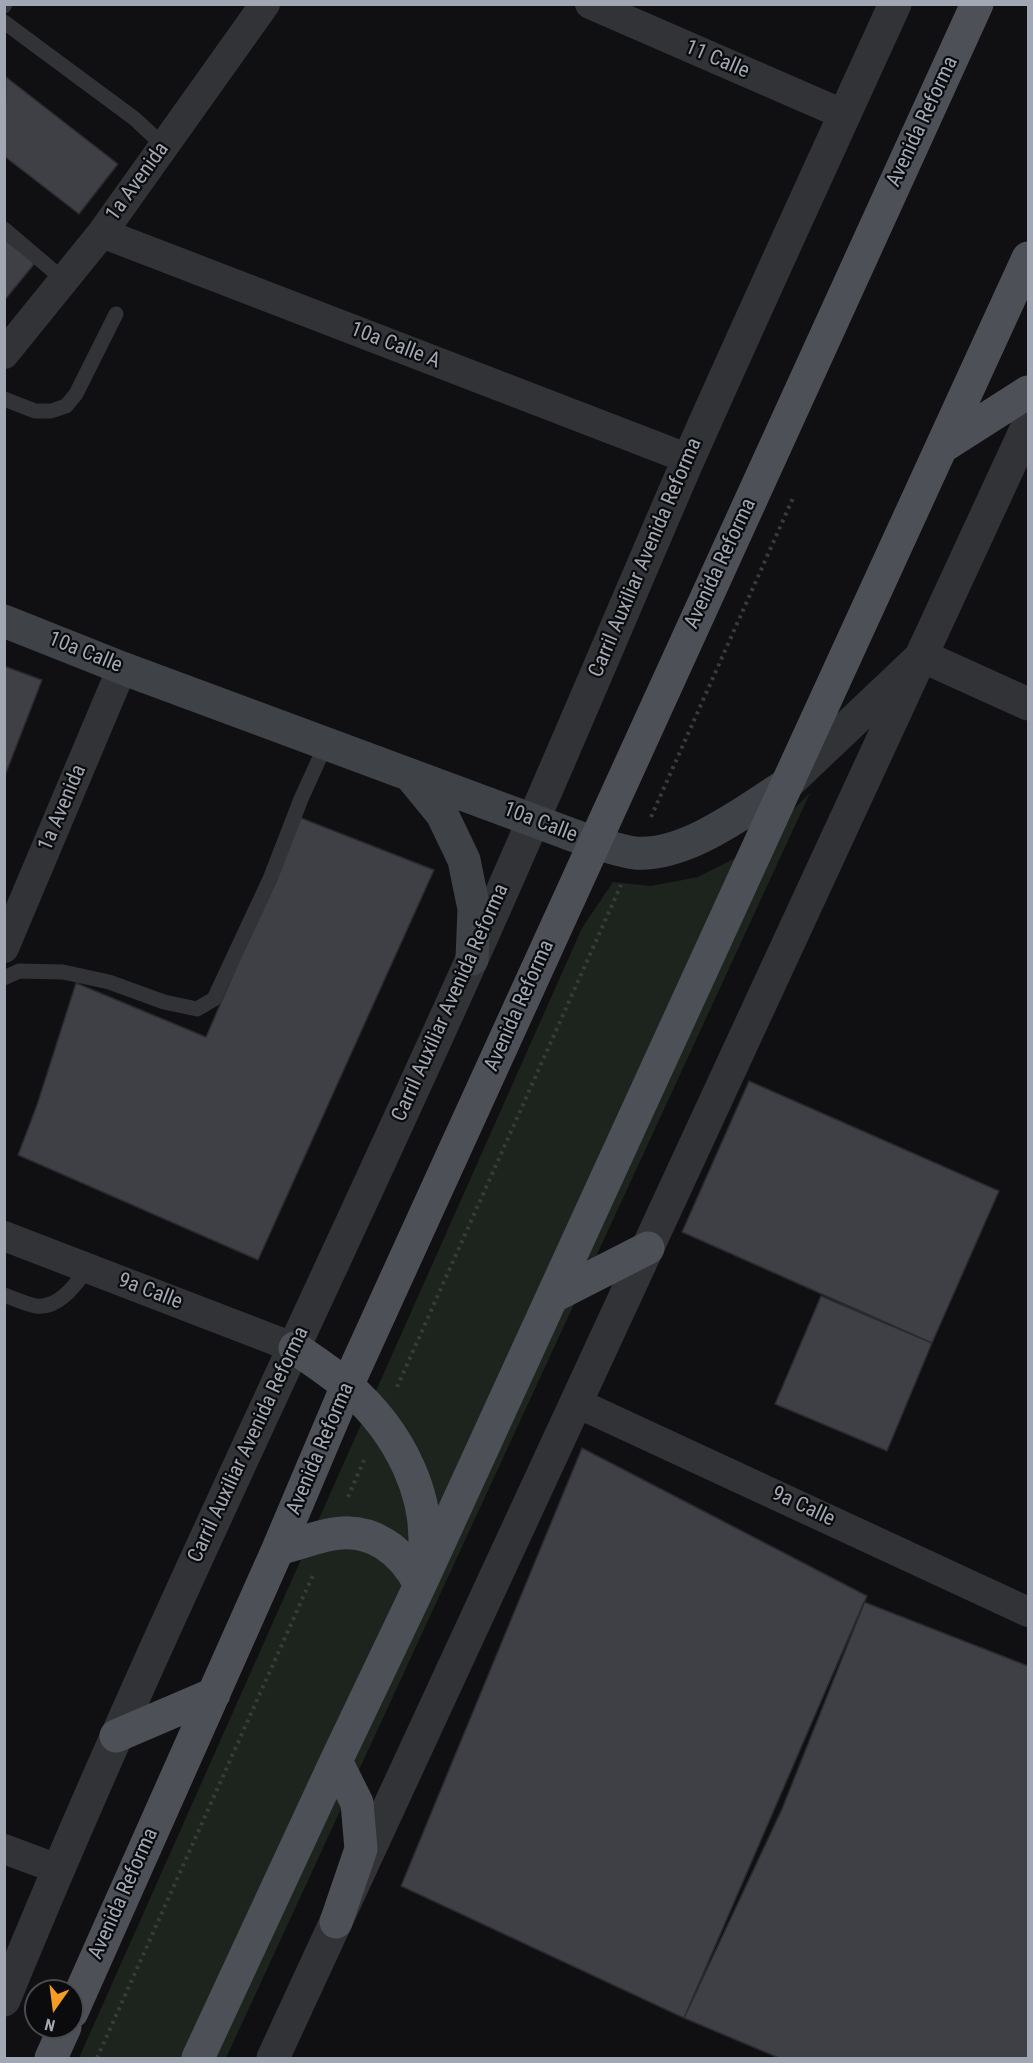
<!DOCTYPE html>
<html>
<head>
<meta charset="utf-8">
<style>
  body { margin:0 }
  #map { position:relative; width:1033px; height:2063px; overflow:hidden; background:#101012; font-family:"Roboto Condensed",sans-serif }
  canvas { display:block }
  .frame { position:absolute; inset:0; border:6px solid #a1a8b3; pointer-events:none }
  .north { position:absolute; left:24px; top:1979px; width:60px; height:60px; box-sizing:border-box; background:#0b0b0d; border:2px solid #474a4f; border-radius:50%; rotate:194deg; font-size:16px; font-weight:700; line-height:24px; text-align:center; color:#a1a8b3 }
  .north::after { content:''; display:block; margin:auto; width:21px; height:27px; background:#f79c22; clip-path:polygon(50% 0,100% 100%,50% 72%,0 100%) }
</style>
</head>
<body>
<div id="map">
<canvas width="1033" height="2063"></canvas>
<div class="frame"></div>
<div class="north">N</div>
</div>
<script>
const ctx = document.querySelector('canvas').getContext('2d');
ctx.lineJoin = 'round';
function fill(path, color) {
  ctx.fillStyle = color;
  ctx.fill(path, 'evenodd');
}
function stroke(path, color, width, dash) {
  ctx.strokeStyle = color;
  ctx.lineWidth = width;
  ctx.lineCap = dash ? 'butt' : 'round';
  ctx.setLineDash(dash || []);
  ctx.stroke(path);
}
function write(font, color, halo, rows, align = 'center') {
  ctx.font = font + ' "Roboto Condensed",sans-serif';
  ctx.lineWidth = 4.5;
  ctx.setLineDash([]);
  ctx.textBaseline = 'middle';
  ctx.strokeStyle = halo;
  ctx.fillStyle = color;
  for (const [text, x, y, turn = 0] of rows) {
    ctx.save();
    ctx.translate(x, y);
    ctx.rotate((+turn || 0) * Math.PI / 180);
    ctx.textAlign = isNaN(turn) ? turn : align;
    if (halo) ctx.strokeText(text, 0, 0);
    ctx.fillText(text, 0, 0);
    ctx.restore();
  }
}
fill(new Path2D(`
  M810 793 226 2058H79L582 928 613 882 651 886 698 877 754 849Z`), '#1c241d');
const building = new Path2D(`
  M6 77 118 164 79 214 4 156Z
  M4 239 35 263 4 301Z
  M4 666 42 680 4 778Z
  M301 818 434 870 258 1260 18 1155 37 1105 76 983 206 1037Z
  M749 1081 999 1191 932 1343 682 1232Z
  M821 1296 932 1343 887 1451 775 1404Z
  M582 1448 867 1596 782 1809 684 2018 401 1886Z
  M864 1602 1028 1666V2058H779L684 2018Z`);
fill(building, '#3f4045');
stroke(building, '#2a2a2e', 1.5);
stroke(new Path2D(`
  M651 817 793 498
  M397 1387 621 885
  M348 1497 364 1460
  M97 2058 313 1575`), '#373a3e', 4, [3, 4.5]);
stroke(new Path2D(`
  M4 6 5 4
  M4 22 135 119 164 146
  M4 229 64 280
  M4 399 35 411H51L66 406 76 394 116 314
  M4 978 19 971 63 972 109 982 164 1002 197 1009 214 999 270 879 301 799 326 744
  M4 1295C15 1299 26 1304 36 1306 59 1309 76 1284 88 1268`), '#313337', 15);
stroke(new Path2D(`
  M590 4 845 115
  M102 233 689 459
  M4 354 102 233 265 4
  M4 948 122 668
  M4 1236 295 1348
  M577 1403 1028 1612
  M4 1849 58 1869`), '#313337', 30);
stroke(new Path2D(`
  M786 785 922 656 1028 704
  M4 2000C148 1647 317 1306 472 959 546 795 615 629 686 465 754 311 825 158 895 4
  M273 2058 1028 425`), '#313337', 33);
stroke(new Path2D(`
  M4 621 122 668 594 843C607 846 621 851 635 853 686 857 745 811 786 785
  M410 775 442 814 464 860 474 909 472 959`), '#3f4247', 33);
stroke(new Path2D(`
  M942 447 1028 392
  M552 1297 648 1248
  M295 1348C312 1360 331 1372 347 1386 398 1430 434 1497 423 1565
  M278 1549C296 1545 314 1537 333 1534 372 1527 403 1551 420 1585
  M116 1736 214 1694
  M336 1761 357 1803 361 1849 336 1922
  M72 2012 278 1549 347 1386 977 4
  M51 2058 65 2027
  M198 2058 336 1761 420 1585 1028 258`), '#4d5056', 33);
write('21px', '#a1a8b3', '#0b0b0d', [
  ["11 Calle",717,60,23],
  ["Avenida Reforma",923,122,-65],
  ["1a Avenida",138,182,-54],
  ["10a Calle A",395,346,21],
  ["Carril Auxiliar Avenida Reforma",646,558,-67],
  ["Avenida Reforma",721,564,-65],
  ["10a Calle",85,653,22],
  ["1a Avenida",63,808,-67],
  ["10a Calle",540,823,21],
  ["Carril Auxiliar Avenida Reforma",451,1003,-66],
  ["Avenida Reforma",520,1006,-66],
  ["9a Calle",150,1292,21],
  ["Carril Auxiliar Avenida Reforma",249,1445,-65],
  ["Avenida Reforma",321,1449,-67],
  ["9a Calle",803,1507,25],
  ["Avenida Reforma",124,1894,-66]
]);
</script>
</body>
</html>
